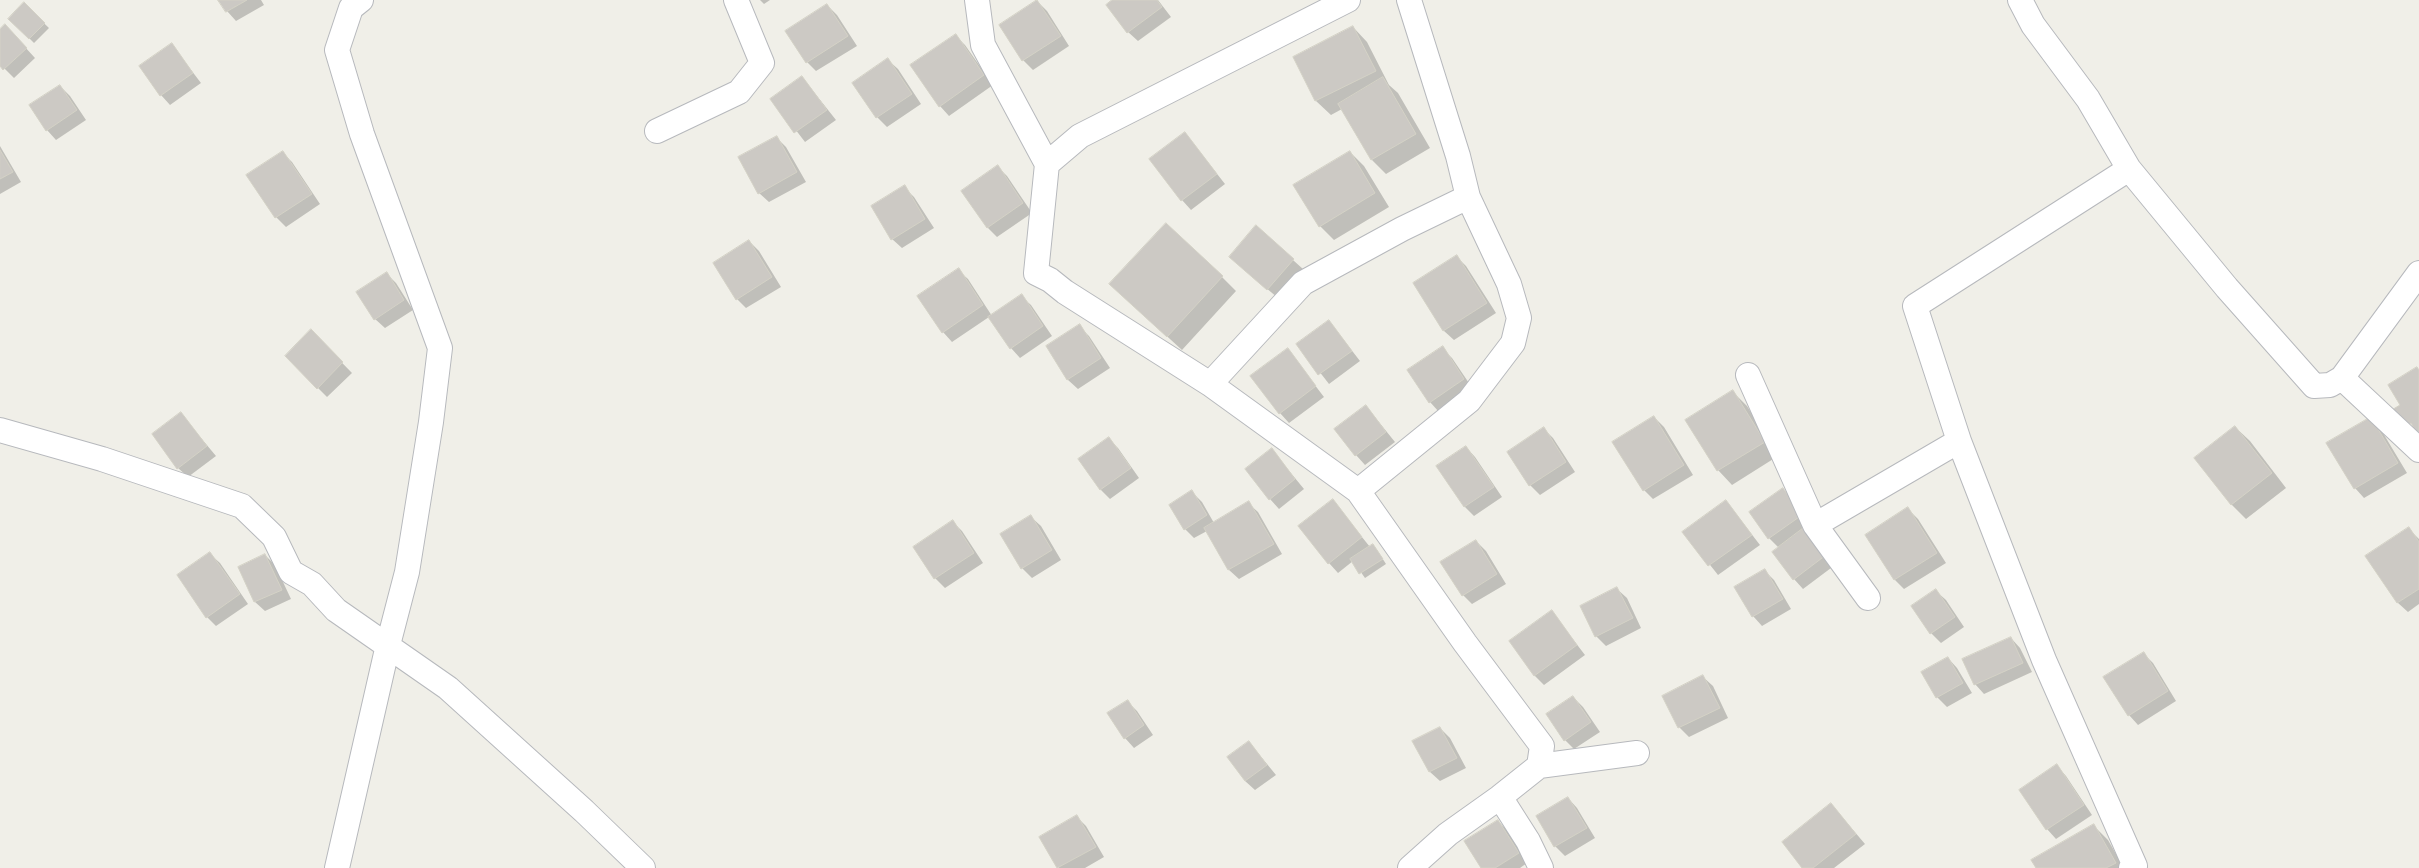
<!DOCTYPE html>
<html>
<head>
<meta charset="utf-8">
<style>
  body { margin:0 }
  canvas { display:block; background:#f0efe8 }
</style>
</head>
<body>
<canvas width="2419" height="868"></canvas>
<script>
const ctx = document.querySelector('canvas').getContext('2d');
ctx.lineJoin = 'round';
function fill(path, color) {
  ctx.fillStyle = color;
  ctx.fill(path, 'evenodd');
}
function stroke(path, color, width, dash) {
  ctx.strokeStyle = color;
  ctx.lineWidth = width;
  ctx.lineCap = dash ? 'butt' : 'round';
  ctx.setLineDash(dash || []);
  ctx.stroke(path);
}
fill(new Path2D(`
  M220 0H261L264 5 236 21 227 11Z
  M760 0H770L764 4Z
  M1114 0H1158L1171 17 1138 41 1128 32Z
  M1037 1 1047 11 1069 46 1033 70 1023 60Z
  M24 4 49 28 34 43 10 19Z
  M827 5 837 15 857 46 816 71 807 62Z
  M1353 27 1367 42 1389 85 1398 93 1430 148 1386 174 1372 160 1342 109 1331 115 1316 101 1294 57Z
  M0 30 14 35 35 58 14 78 0 64Z
  M955 35 965 45 993 85 949 116 940 106Z
  M172 45 201 83 170 105 161 95Z
  M888 60 898 69 921 104 887 127 877 117Z
  M802 77 836 120 805 142 772 99Z
  M60 86 70 96 86 120 56 140 47 130Z
  M1185 133 1225 184 1191 210 1182 200Z
  M776 137 786 147 806 182 769 202 759 193Z
  M0 146 21 182 0 194Z
  M282 152 292 162 320 204 286 227 276 217 248 176Z
  M1350 152 1364 166 1389 207 1334 240 1320 226Z
  M998 167 1007 176 1032 213 997 237 988 228Z
  M904 187 914 197 934 228 902 248 892 239Z
  M1256 227 1303 269 1278 298 1240 266Z
  M749 241 759 251 781 287 746 308 737 299Z
  M1457 257 1466 266 1496 313 1454 340 1444 331 1415 283Z
  M958 270 968 279 992 316 1021 296 1031 305 1052 336 1020 358 1011 348 989 317 952 342 943 332Z
  M387 274 396 283 413 310 385 328 375 319Z
  M1222 277 1236 291 1182 350 1125 298Z
  M1329 321 1360 361 1329 384 1298 344Z
  M1079 326 1089 336 1110 368 1078 389 1068 380 1048 347Z
  M311 331 352 373 327 397 286 356Z
  M1442 348 1452 358 1473 389 1439 412 1430 402Z
  M1288 350 1324 397 1289 423 1280 413Z
  M1733 392 1747 406 1778 456 1732 485 1718 470 1687 420Z
  M1366 406 1395 442 1365 465 1356 455Z
  M181 414 216 456 188 477 178 468Z
  M1654 417 1664 427 1693 475 1653 499 1644 490Z
  M2371 418 2380 428 2407 473 2364 498 2355 488Z
  M2235 427 2250 441 2286 488 2246 519 2231 504Z
  M1544 429 1553 438 1575 472 1540 495 1530 485 1508 452Z
  M1109 439 1118 448 1139 478 1110 499 1101 490 1080 459Z
  M1466 447 1475 457 1502 497 1474 516 1465 507 1438 467Z
  M1272 450 1304 489 1279 509 1270 499Z
  M1783 490 1792 499 1835 565 1803 589 1794 579 1779 548 1769 538Z
  M1192 492 1202 502 1214 523 1248 503 1258 512 1282 554 1239 579 1229 570 1207 531 1194 538 1185 529Z
  M1333 501 1370 547 1373 546 1377 550 1386 564 1365 578 1353 561 1338 573 1329 563Z
  M1726 501 1760 545 1718 575 1684 532Z
  M1908 509 1918 519 1946 563 1904 589 1895 580 1867 535Z
  M1031 517 1041 526 1061 560 1032 578 1022 568Z
  M953 522 962 531 983 563 945 588 935 578 915 547Z
  M2409 529 2419 539V604L2408 612 2398 603 2367 557Z
  M1476 541 1486 551 1506 584 1472 604 1463 595Z
  M210 554 220 563 248 604 216 626 207 617Z
  M265 555 275 565 291 599 265 611 255 602 239 568Z
  M1764 570 1774 580 1791 609 1762 626 1753 616Z
  M1617 589 1627 598 1641 628 1606 646 1596 636Z
  M1936 591 1946 600 1964 627 1941 643 1931 633 1913 607Z
  M1552 612 1585 655 1544 685 1534 675Z
  M2011 638 2020 648 2032 672 1984 694 1975 684Z
  M2144 654 2153 663 2176 701 2138 725 2129 715Z
  M1948 658 1957 668 1972 693 1947 707 1937 697Z
  M1703 677 1713 686 1728 718 1689 737 1679 727 1664 696Z
  M1573 697 1583 707 1600 732 1574 749 1565 740Z
  M1127 701 1137 711 1153 735 1134 748 1125 738Z
  M1440 728 1450 738 1466 768 1440 781 1430 772 1414 742Z
  M1249 742 1276 775 1255 790 1245 781Z
  M2057 766 2066 776 2092 815 2056 839 2047 829Z
  M1568 798 1577 808 1595 838 1565 856 1555 846 1537 816Z
  M1831 804 1865 844 1834 868H1804Z
  M1077 817 1086 826 1104 857 1085 868H1059L1041 837Z
  M1498 821 1508 831 1527 863 1520 868H1482Z
  M2094 826 2108 840 2124 868H2037Z`), '#0003');
const building = new Path2D(`
  M218 0H247L226 12Z
  M1037 0 1061 36 1022 61 999 25Z
  M1112 0H1157L1162 7 1127 33 1106 5Z
  M24 2 45 23 29 39 8 19Z
  M827 4 848 36 806 63 785 31Z
  M5 24 27 48 3 70 0 66V29Z
  M1353 26 1376 71 1315 101 1293 57Z
  M956 34 984 75 939 107 910 65Z
  M172 43 193 73 160 96 139 66Z
  M888 58 912 94 876 118 852 83Z
  M802 76 827 110 794 133 770 99Z
  M1383 77 1416 134 1371 160 1338 104Z
  M60 85 77 110 46 131 29 105Z
  M1185 132 1217 174 1181 201 1149 159Z
  M777 136 797 172 758 194 738 157Z
  M0 150 13 172 0 179Z
  M283 151 312 194 275 218 246 175Z
  M1350 151 1375 193 1319 227 1293 185Z
  M998 165 1023 203 987 228 961 191Z
  M905 185 925 219 891 240 871 206Z
  M1166 223 1223 276 1167 337 1109 284Z
  M1256 225 1294 259 1267 290 1229 257Z
  M749 240 772 277 736 300 713 263Z
  M1457 255 1487 303 1443 331 1413 283Z
  M959 268 983 305 942 333 917 296Z
  M387 272 404 300 374 320 356 292Z
  M1022 294 1043 326 1010 349 988 317Z
  M1329 320 1352 351 1318 375 1296 344Z
  M1080 324 1101 358 1067 380 1046 346Z
  M311 329 343 362 317 389 285 356Z
  M1443 346 1464 379 1429 403 1407 370Z
  M1288 348 1316 386 1279 414 1250 376Z
  M2417 367 2419 370V437L2411 423 2402 429 2390 411 2400 405 2388 385Z
  M1733 390 1765 442 1717 471 1685 420Z
  M1366 405 1386 432 1355 456 1334 429Z
  M181 412 207 446 177 469 152 434Z
  M1654 416 1684 465 1643 491 1612 442Z
  M2371 417 2398 463 2354 489 2326 443Z
  M2235 426 2272 473 2231 505 2194 458Z
  M1544 427 1566 462 1529 486 1507 452Z
  M1109 437 1131 468 1100 490 1078 459Z
  M1466 446 1494 487 1464 507 1436 466Z
  M1272 448 1295 479 1269 500 1245 469Z
  M1783 488 1802 515 1768 539 1749 512Z
  M1192 490 1207 515 1184 530 1169 505Z
  M1333 499 1362 537 1328 564 1298 526Z
  M1726 500 1752 535 1708 566 1682 532Z
  M1249 501 1274 544 1228 570 1204 528Z
  M1908 507 1937 553 1894 580 1865 535Z
  M1031 515 1052 550 1021 569 1000 534Z
  M953 520 974 553 934 579 913 547Z
  M1805 527 1826 555 1793 580 1772 552Z
  M2409 527 2419 542V589L2397 603 2365 556Z
  M1476 540 1497 574 1462 596 1440 562Z
  M1373 544 1383 559 1359 574 1350 559Z
  M210 552 240 594 206 618 177 575Z
  M265 554 282 590 254 602 238 567Z
  M1765 569 1783 599 1752 617 1734 587Z
  M1617 587 1633 618 1595 637 1580 606Z
  M1936 589 1955 617 1930 634 1911 606Z
  M1552 610 1577 645 1534 676 1509 641Z
  M2011 637 2023 663 1974 685 1962 659Z
  M2144 652 2168 691 2128 716 2103 677Z
  M1948 657 1963 683 1936 698 1921 672Z
  M1703 675 1720 708 1678 728 1662 696Z
  M1573 696 1591 722 1564 741 1546 714Z
  M1128 700 1144 725 1124 739 1107 713Z
  M1440 727 1457 758 1429 772 1412 741Z
  M1249 741 1267 765 1245 781 1227 757Z
  M2057 764 2084 805 2046 830 2019 790Z
  M1568 797 1587 828 1554 847 1536 816Z
  M1831 803 1856 834 1813 868H1802L1782 842Z
  M1077 815 1096 847 1057 868 1039 837Z
  M1498 820 1519 853 1495 868H1481L1464 841Z
  M2094 824 2116 863 2106 868H2036L2031 860Z`);
fill(building, '#ccc9c4');
stroke(building, '#d4d2c6', 1);
const minor = new Path2D(`
  M977 0 983 45 1047 164 1036 273 1050 280 1065 292 1210 384 1358 491 1465 643 1542 746 1539 766 1500 797 1528 841 1541 868
  M657 131 739 92 762 63 736 0
  M1047 164 1080 136 1348 0
  M2129 169 2227 288 2314 386 2330 385 2342 378 2419 273
  M1748 375 1815 525
  M2342 378 2419 450
  M1210 384 1303 283 1402 229 1468 197
  M0 430 102 459 242 506 274 537 291 572 312 584 336 610 448 688 584 811 643 868
  M1959 441 2044 660 2135 866 2131 868
  M1358 491 1469 401 1513 343 1519 318 1509 284 1468 197 1458 156 1409 0
  M1868 598 1815 525 1959 441 1915 306 2129 169 2088 99 2033 25 2020 0
  M1539 766 1637 753
  M337 868 388 645 407 572 431 422 440 348 362 134 337 50 351 8 361 0
  M1410 868 1448 834 1500 797`);
stroke(minor, '#b7b9bd', 26);
stroke(minor, '#fff', 24);
</script>
</body>
</html>
